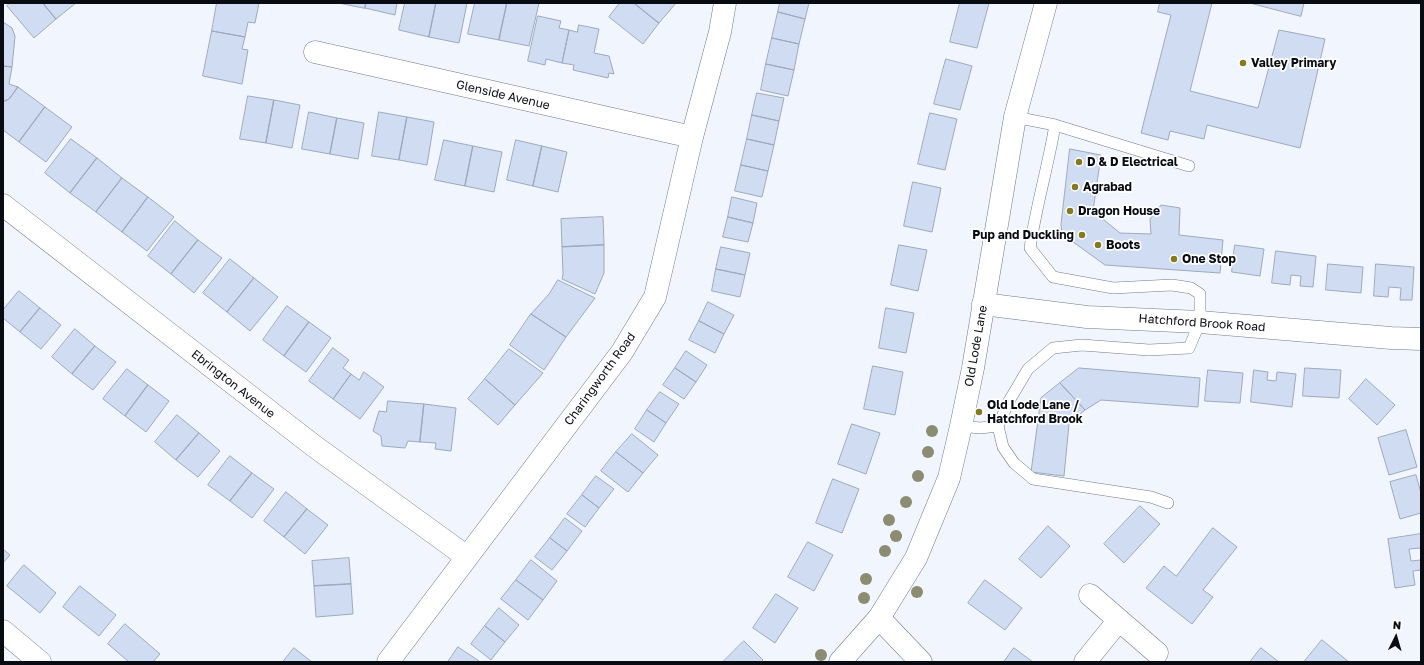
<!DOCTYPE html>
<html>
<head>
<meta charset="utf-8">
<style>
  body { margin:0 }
  #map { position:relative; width:1424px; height:665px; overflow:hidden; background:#f0f5fe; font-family:"Golos Text",sans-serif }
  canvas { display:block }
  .frame { position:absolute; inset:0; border:4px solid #080b12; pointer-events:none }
  .north { position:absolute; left:1376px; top:617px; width:40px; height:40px; -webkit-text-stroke:3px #fff; paint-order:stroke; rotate:5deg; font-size:11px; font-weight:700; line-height:16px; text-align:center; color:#080b12 }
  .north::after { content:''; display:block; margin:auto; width:14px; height:18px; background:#080b12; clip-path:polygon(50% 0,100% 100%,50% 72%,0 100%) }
</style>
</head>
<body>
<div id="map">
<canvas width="1424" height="665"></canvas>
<div class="frame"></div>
<div class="north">N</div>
</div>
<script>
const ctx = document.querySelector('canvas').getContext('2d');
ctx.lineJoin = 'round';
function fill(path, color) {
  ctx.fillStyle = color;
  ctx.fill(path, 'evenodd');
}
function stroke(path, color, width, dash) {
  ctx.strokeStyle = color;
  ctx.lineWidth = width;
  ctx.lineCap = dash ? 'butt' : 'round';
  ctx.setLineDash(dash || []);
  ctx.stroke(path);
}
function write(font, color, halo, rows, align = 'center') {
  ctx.font = font + ' "Golos Text",sans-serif';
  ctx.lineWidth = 3.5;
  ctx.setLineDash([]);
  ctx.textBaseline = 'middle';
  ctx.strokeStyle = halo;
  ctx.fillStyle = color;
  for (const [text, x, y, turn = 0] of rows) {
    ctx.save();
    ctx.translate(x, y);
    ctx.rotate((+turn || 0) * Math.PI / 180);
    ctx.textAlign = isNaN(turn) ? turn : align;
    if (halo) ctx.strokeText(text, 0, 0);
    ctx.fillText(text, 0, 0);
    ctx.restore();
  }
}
const building = new Path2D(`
  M10 3H43L56 19 34 38 7 6Z
  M43 3H76L56 19Z
  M217 3H259L255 23 248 22 245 37 212 31Z
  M339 3H366L365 8Z
  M366 3H397L395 15 365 8Z
  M405 3H436L429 37 399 30Z
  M436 3H467L459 43 429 37Z
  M475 3H507L499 40 468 34Z
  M507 3H539L529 46 499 40Z
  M620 3H634L659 23 643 44 609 17Z
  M634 3H676L659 23Z
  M780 3H809L805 19 778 12Z
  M960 3H989L977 48 950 42Z
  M1160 3H1212L1190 91 1258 108 1279 30 1325 39 1300 148 1207 125 1204 139 1170 131 1168 140 1141 133 1171 15 1158 12Z
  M1250 3H1304L1301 16Z
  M778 12 805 19 799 44 772 38Z
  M538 16 561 21 559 28 569 30 562 63 546 59 545 65 528 61Z
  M3 22 12 28 15 36 12 67 3 66Z
  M579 25 599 29 594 53 609 56 614 74 609 73 608 78 573 70 574 65 562 63 569 30 577 32Z
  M212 31 245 37 242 49 248 50 242 84 203 76Z
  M772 38 799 44 794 70 766 64Z
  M946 59 972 66 960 110 934 104Z
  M766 64 794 70 788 96 761 90Z
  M3 66 12 67 9 84 18 87 9 99 3 102Z
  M18 87 45 107 19 142 3 130V102L9 99Z
  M757 93 784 98 779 121 752 115Z
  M248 96 274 100 266 143 240 139Z
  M274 100 300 105 292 148 266 143Z
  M45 107 72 127 46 162 19 142Z
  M309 112 337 118 330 154 302 149Z
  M379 112 407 117 399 160 372 156Z
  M930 113 957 119 945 170 918 164Z
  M752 115 779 121 774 145 747 139Z
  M407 117 434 122 427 165 399 160Z
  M337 118 364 123 358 159 330 154Z
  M71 139 97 158 70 193 45 173Z
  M747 139 774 145 768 171 741 165Z
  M444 140 473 146 465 186 435 180Z
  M516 140 542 146 533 186 507 180Z
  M473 146 502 152 494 192 465 186Z
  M542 146 567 152 558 192 533 186Z
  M1070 149 1101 155 1093 211 1120 233 1151 234 1150 219 1161 205 1180 208 1179 235 1223 240 1220 273 1105 265 1062 234 1061 225Z
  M97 158 122 178 96 212 70 193Z
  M741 165 768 171 762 197 735 191Z
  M122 178 148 197 122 232 96 212Z
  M913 182 941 188 932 232 904 226Z
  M148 197 174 217 147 251 122 232Z
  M732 197 757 203 753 223 728 217Z
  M603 217 604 245 562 247 561 219Z
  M728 217 753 223 748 242 723 237Z
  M175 221 198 240 171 274 148 256Z
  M198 240 222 258 194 293 171 274Z
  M604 245V273L595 294 562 279 563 274 562 247Z
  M899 245 927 250 918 291 891 285Z
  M1235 245 1264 249 1260 276 1232 272Z
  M721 247 750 253 745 275 716 269Z
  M1276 251 1316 256 1313 287 1300 286 1301 276 1291 275 1290 285 1272 283Z
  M230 259 254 278 227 312 203 293Z
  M1328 264 1363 267 1361 293 1326 290Z
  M1376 264 1414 267 1412 300H1400L1401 288 1389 287 1388 297 1374 296Z
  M716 269 745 275 740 297 712 291Z
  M254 278 278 297 250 331 227 312Z
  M558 280 595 298 566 337 531 314 549 294Z
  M19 291 40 308 20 332 3 318V310Z
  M708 302 734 315 724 334 699 321Z
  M287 306 309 322 284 356 263 340Z
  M40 308 61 325 41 349 20 332Z
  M886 308 914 313 906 353 879 348Z
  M531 314 566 337 544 370 510 345Z
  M699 321 724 334 715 353 689 340Z
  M309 322 331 338 306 372 284 356Z
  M75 329 95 346 72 374 52 357Z
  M95 346 116 362 93 390 72 374Z
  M333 348 349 360 343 368 351 374 333 399 309 381Z
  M509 349 543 373 515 405 485 379Z
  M686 351 707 365 696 382 675 368Z
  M873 366 903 372 895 415 864 409Z
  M675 368 696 382 684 399 663 385Z
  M1079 368 1200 378 1198 407 1101 400 1085 410 1060 383Z
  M1305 368 1341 370 1339 398 1303 396Z
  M127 369 148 385 125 416 103 399Z
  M1208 370 1243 373 1240 403 1205 401Z
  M1254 370 1268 372 1267 380 1276 381 1277 372 1296 374 1292 407 1251 402Z
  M364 372 384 387 360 419 333 399 351 374 359 380Z
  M485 379 515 405 498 425 468 399Z
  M1366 379 1395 405 1377 425 1349 399Z
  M1060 383 1085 410 1069 424 1064 476 1031 472 1041 398Z
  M148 385 169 401 146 432 125 416Z
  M660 392 679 404 666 423 647 410Z
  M388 401 424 404 420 442 408 441 405 448 382 446 381 436 373 431 379 411 386 412Z
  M424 404 456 408 451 451 435 449 436 443 420 442Z
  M647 410 666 423 654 442 635 429Z
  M177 415 199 433 176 460 155 442Z
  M852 424 880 433 866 474 838 464Z
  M1406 430 1417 467 1389 475 1378 438Z
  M199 433 220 451 198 477 176 460Z
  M632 434 658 455 643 473 616 452Z
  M616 452 643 473 628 492 601 471Z
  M230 456 252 473 230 501 208 485Z
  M252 473 274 489 252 518 230 501Z
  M1416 475 1421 493V513L1400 519 1390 482Z
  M596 476 614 489 599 508 582 495Z
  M833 479 859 489 842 533 816 523Z
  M286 492 307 509 284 537 264 521Z
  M582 495 599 508 585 527 567 514Z
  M1140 506 1160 524 1124 563 1104 544Z
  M307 509 328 525 305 554 284 537Z
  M565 518 582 531 567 551 550 538Z
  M1048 526 1070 546 1041 578 1019 559Z
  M1213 528 1237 547 1203 590 1213 597 1192 624 1146 588 1164 566 1176 576Z
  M1421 534V548L1409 549 1411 561 1421 560V570L1413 571 1415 585 1395 588 1388 539Z
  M550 538 567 551 552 570 535 557Z
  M808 542 833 555 814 591 788 577Z
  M3 549 10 555 3 563Z
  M349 558 351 584 314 586 312 561Z
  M531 560 557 581 543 600 516 580Z
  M24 565 56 593 40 613 7 586Z
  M516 580 543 600 528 620 501 599Z
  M985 580 1022 608 1005 630 968 603Z
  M351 584 353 614 316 617 314 586Z
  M80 586 116 615 99 636 63 607Z
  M776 594 798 608 775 643 753 628Z
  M499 608 519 625 505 642 485 626Z
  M125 624 160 654 153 662H129L108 644Z
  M485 626 505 642 491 660 471 644Z
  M1322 640 1349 662H1304Z
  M744 641 763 660 761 662H723Z
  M458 647 479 661V662H448Z
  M294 648 312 662H283Z
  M1014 648 1033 662H1004Z
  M1261 648 1279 662H1250Z`);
fill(building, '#cfdcf1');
stroke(building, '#9da9bd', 1);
const service = new Path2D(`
  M1055 125 1189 166
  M961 426 980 428 998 426 1009 401 1028 369 1053 348 1082 345 1149 350 1189 348 1200 322V294L1191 288 1172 285 1113 288 1053 277 1030 248C1036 206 1048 167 1055 125L1015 117
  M998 426 1003 447 1014 463 1033 479 1151 497 1168 503`);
const minor = new Path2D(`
  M315 52 692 137
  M3 205 314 446 467 557
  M983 304 1087 317 1200 322 1391 338 1421 339
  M1090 595 1157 653
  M879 618 921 662
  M3 631 40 662
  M388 662 622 352 655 297 692 137 720 32 725 3
  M1085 662 1119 620`);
const tertiary = new Path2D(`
  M840 662 879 618 916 558 949 478 961 426 973 368 1015 117 1046 3`);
stroke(service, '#707b8e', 12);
stroke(minor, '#707b8e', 23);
stroke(tertiary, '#707b8e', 23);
stroke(service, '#fff', 11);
stroke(minor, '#fff', 22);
stroke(tertiary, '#fff', 22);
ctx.fillStyle = '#8c8c73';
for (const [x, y] of [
  [932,431],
  [928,452],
  [918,476],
  [906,502],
  [889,520],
  [896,536],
  [885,551],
  [866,579],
  [917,592],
  [864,598],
  [821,655]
]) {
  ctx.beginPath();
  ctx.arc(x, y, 6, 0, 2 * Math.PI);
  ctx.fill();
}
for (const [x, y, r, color] of [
  [1243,63,4,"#837a1f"],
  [1079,162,4,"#837a1f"],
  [1075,187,4,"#837a1f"],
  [1070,211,4,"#837a1f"],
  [1082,235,4,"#837a1f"],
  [1098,245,4,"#837a1f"],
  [1174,259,4,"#837a1f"],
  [979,412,4,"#837a1f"]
]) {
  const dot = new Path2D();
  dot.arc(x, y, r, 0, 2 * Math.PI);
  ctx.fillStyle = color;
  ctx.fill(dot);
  stroke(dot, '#fff', 1.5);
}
write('bold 12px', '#080b12', '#fff', [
  ["Valley Primary",1251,63],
  ["D & D Electrical",1087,162],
  ["Agrabad",1083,187],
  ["Dragon House",1078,211],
  ["Pup and Duckling",1074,235,"right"],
  ["Boots",1106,245],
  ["One Stop",1182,259],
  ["Old Lode Lane /",987,405],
  ["Hatchford Brook",987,419]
], 'left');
write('12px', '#080b12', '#fff', [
  ["Glenside Avenue",503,95,13],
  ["Hatchford Brook Road",1202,323,4],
  ["Old Lode Lane",976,346,-80],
  ["Charingworth Road",600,379,-54],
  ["Ebrington Avenue",233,384,38]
]);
</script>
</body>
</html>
